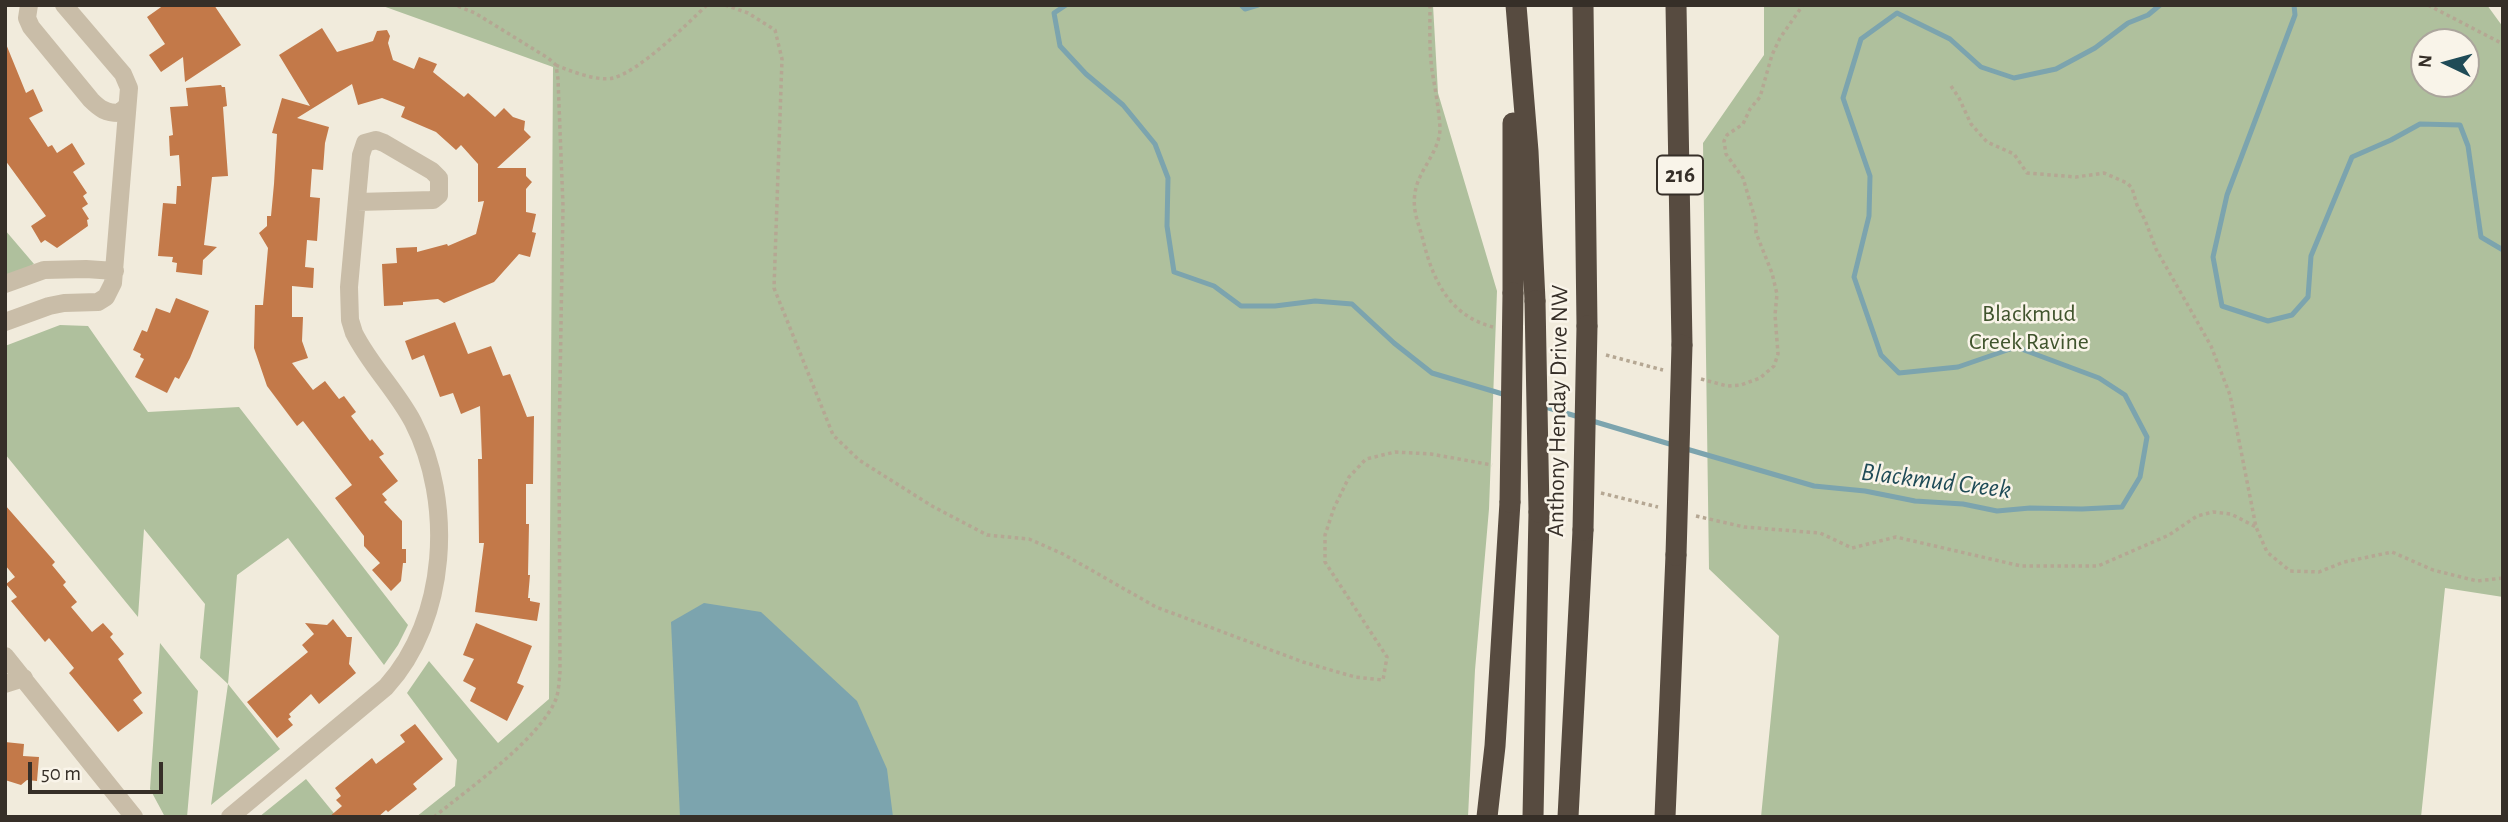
<!DOCTYPE html>
<html>
<head>
<meta charset="utf-8">
<style>
  body { margin:0 }
  #map { position:relative; width:2508px; height:822px; overflow:hidden; background:#f1ebdc; font-family:"Alegreya Sans",sans-serif }
  canvas { display:block }
  .frame { position:absolute; inset:0; border:7px solid #362f28; pointer-events:none }
  .north { position:absolute; left:2410px; top:28px; width:70px; height:70px; box-sizing:border-box; background:#f9f4e9; border:2px solid #aba59c; border-radius:50%; rotate:275deg; font-size:19px; font-weight:700; line-height:28px; text-align:center; color:#362f28 }
  .north::after { content:''; display:block; margin:auto; width:24px; height:32px; background:#1f4b57; clip-path:polygon(50% 0,100% 100%,50% 72%,0 100%) }
  .scale { position:absolute; left:28px; top:762px; width:135px; height:32px; box-sizing:border-box; border:4px solid #362f28; border-top:0; padding-left:9px; font-size:21px; line-height:24px; white-space:nowrap; color:#362f28; -webkit-text-stroke:5px #f9f4e9; paint-order:stroke }
</style>
</head>
<body>
<div id="map">
<canvas width="2508" height="822"></canvas>
<div class="frame"></div>
<div class="north">N</div>
<div class="scale">50 m</div>
</div>
<script>
const ctx = document.querySelector('canvas').getContext('2d');
ctx.lineJoin = 'round';
function fill(path, color) {
  ctx.fillStyle = color;
  ctx.fill(path, 'evenodd');
}
function stroke(path, color, width, dash) {
  ctx.strokeStyle = color;
  ctx.lineWidth = width;
  ctx.lineCap = dash ? 'butt' : 'round';
  ctx.setLineDash(dash || []);
  ctx.stroke(path);
}
function write(font, color, halo, rows, align = 'center') {
  ctx.font = font + ' "Alegreya Sans",sans-serif';
  ctx.lineWidth = 5;
  ctx.setLineDash([]);
  ctx.textBaseline = 'middle';
  ctx.strokeStyle = halo;
  ctx.fillStyle = color;
  for (const [text, x, y, turn = 0] of rows) {
    ctx.save();
    ctx.translate(x, y);
    ctx.rotate((+turn || 0) * Math.PI / 180);
    ctx.textAlign = isNaN(turn) ? turn : align;
    if (halo) ctx.strokeText(text, 0, 0);
    ctx.fillText(text, 0, 0);
    ctx.restore();
  }
}
fill(new Path2D(`
  M380 5H1433L1438 93 1497 291 1489 509 1475 670 1468 817H416L455 786 457 760 407 693 429 661 498 743 549 699 553 67Z
  M1764 5H2487L2503 27V597L2445 588 2421 817H1761L1779 636 1709 569 1703 143 1764 55ZM2466 42V84H2424V42Z
  M5 230 34 264 5 279Z
  M60 325 88 326 148 412 239 407 408 625 398 645 384 665 288 538 237 575 228 684 280 749 211 805 228 684 200 658 205 604 144 529 138 617 5 454V346Z
  M160 643 198 691 187 817H165L150 789Z
  M306 779 337 817H259Z`), '#afc09d');
fill(new Path2D(`
  M704 603 761 612 857 701 887 769 893 817H680L671 622Z`), '#7ca4ae');
stroke(new Path2D(`
  M1066 5 1054 13 1060 46 1086 74 1123 105 1155 144 1168 178 1167 226 1174 272 1214 286 1241 306H1275L1315 301 1352 304 1394 343 1432 373 1506 395
  M1241 5 1245 9 1258 5
  M2294 5 2295 15 2227 195 2213 257 2222 306 2268 321 2292 315 2308 297 2311 256 2352 157 2391 140 2420 124 2460 125 2468 146 2481 237 2503 250
  M1542 406 1579 417
  M1589 420 1673 445
  M1683 448 1814 486 1865 491 1915 501 1963 504 1997 511 2030 508 2082 509 2122 507 2140 477 2147 437 2125 395 2099 378 2016 347 1958 367 1899 373 1881 355 1854 277 1869 216 1870 176 1843 98 1861 39 1897 13 1950 39 1981 67 2014 78 2056 69 2095 48 2128 23 2148 15 2160 5`), '#7ca4ae', 5);
fill(new Path2D(`
  M164 5H214L241 45 185 82 183 57 161 72 149 55 165 44 147 17Z
  M322 28 337 52 373 41 377 31 387 30 390 36 388 43 393 60 414 69 419 57 437 64 433 72 464 97 468 93 495 117 504 108 513 117 525 121 524 130 531 137 497 168H526V176L532 182 526 189V212L536 214 532 232 536 233 530 257 519 254 494 282 444 303 438 299 403 302V305L384 306 382 264 397 263 396 248 417 247V252L447 244 448 246 476 234 484 201 478 202V164L461 145 456 150 436 132 401 117 405 107 382 98 358 105 352 84 297 118 329 127 325 143 323 170 312 169 310 197 320 198 317 241 307 240 305 267 314 268 313 288 292 286V317H303L302 341 308 358 292 363 313 390 325 381 339 399 344 396 356 412 351 416 370 441 372 439 384 454 379 457 398 481 382 494 387 500 384 502 402 521V549H406V563H403L401 581 391 591 372 570 380 563 364 546V536L335 498 352 485 303 421 297 426 267 386 254 348 255 305H263L268 248 259 233 267 226V216H271L274 184 277 134 272 133 282 98 310 106 279 55Z
  M6 44 26 93 33 89 43 111 29 118 48 147 52 145 57 153 72 143 85 164 73 172 87 193 83 196 88 204 82 208 89 219 87 220 88 226 57 248 45 240 41 243 31 226 46 216 5 160Z
  M221 85 222 87H225L227 106 223 107 228 176 212 177 204 245 217 247 203 260 202 275 176 272 177 263 172 262 173 257 158 256 163 203 176 204 177 186H181L179 155 170 156 169 136 173 135 170 107 188 106 186 88Z
  M176 298 209 311 190 358 179 379 175 377 167 393 135 377 144 359 140 357 141 354 133 350 142 330 147 332 156 308 170 313Z
  M455 322 468 354 491 346 503 376 510 374 527 417 534 416 533 484H526V524H529L528 575H530L528 598H530V601L540 603 537 621 475 612 484 543H479L478 459H482L480 406 461 414 453 393 440 397 424 355 412 360 405 341Z
  M5 505 55 562 52 565 66 582 63 585 77 602 71 607 92 632 103 623 113 634 110 637 124 654 118 659 142 693 133 700 143 713 118 732 69 673 74 668 49 638 45 642 11 601 17 597 6 584 15 577 5 565Z
  M333 619 347 637H352L349 664 356 673 319 704 311 694 289 714 291 717 288 719 293 725 277 738 247 702 308 652 302 645 314 634 305 623 327 625Z
  M476 623 532 646 517 683 524 686 507 721 470 701 476 688 463 681 474 659 463 655Z
  M415 724 443 759 413 784 417 789 388 812 386 810 378 817H329L342 806 336 800 341 796 335 788 372 758 376 764 405 742 400 735Z
  M5 742 24 744 23 756 39 757 37 781 27 780 21 785 5 780Z`), '#c37949');
stroke(new Path2D(`
  M725 5 748 13 775 30 782 59 774 288 833 435 859 460 932 506 987 535 1029 539 1063 554 1156 607 1303 662 1355 677 1383 680 1387 657 1325 562V535L1334 508 1349 477 1366 459 1395 452 1431 454 1492 465
  M1430 5C1430 27 1429 48 1432 70 1435 89 1439 109 1440 128 1440 152 1418 170 1415 193 1412 211 1419 224 1423 240 1433 281 1450 316 1493 327
  M2428 5 2503 44
  M556 65C569 71 600 82 613 78 640 71 686 25 707 5
  M1951 86 1959 98 1971 124 1987 142 2014 154 2027 173 2076 177 2104 173 2127 183 2132 188 2137 205 2145 220 2156 249 2211 346 2230 395 2256 527 2267 552 2290 571 2319 572 2344 562 2392 552 2433 570 2477 581 2503 578
  M1606 355 1663 370
  M1701 379 1727 386 1741 385 1760 378 1774 366 1778 354 1775 315 1777 294 1772 273 1756 233V222L1743 178 1726 154 1724 141 1727 135 1743 124 1750 109 1760 97 1772 55 1780 38 1803 5
  M1601 493 1658 507
  M1696 516 1744 527 1820 533 1852 548 1896 537 2021 566H2098L2169 535 2197 516 2213 512 2231 514 2256 527
  M434 817C468 789 540 739 556 699 559 691 559 680 560 672L559 443 563 206 558 79 556 65 548 58 475 13 455 5`), '#b5a793', 3.5, [3.5, 3.5]);
stroke(new Path2D(`
  M29 5 27 18 31 27 91 100C100 109 106 113 119 113L127 106
  M5 284 44 270 86 269 115 271
  M5 322 49 306 64 303 98 302 106 297 113 283 129 88 123 74 64 5
  M5 656 134 817
  M5 684 24 678
  M230 817 386 687C448 619 454 502 413 422 396 390 370 365 354 333L350 320 349 287 361 155 365 143 376 140 384 143 432 171 439 178V195L433 200 357 202`), '#c9bda8', 18);
stroke(new Path2D(`
  M1516 5 1528 151 1535 301
  M1583 5 1587 326
  M1676 5 1682 345
  M1513 123V293
  M1487 817 1495 746 1510 502
  M1533 817 1539 512
  M1568 817 1583 530
  M1665 817 1676 555`), '#574b40', 21);
stroke(new Path2D(`
  M1535 301 1539 512
  M1510 502 1513 293
  M1583 530 1587 326
  M1676 555 1682 345`), '#574b40', 21);
for (const [x, y, w] of [
  [1680,175,46]
]) {
  const box = new Path2D();
  box.roundRect(x - w / 2, y - 19.5, w, 39, 5);
  ctx.fillStyle = '#f9f4e9';
  ctx.fill(box);
  stroke(box, '#362f28', 2);
}
write('bold 23px', '#362f28', null, [
  ["216",1680,175]
]);
write('24px', '#40542d', '#f9f4e9', [
  ["Blackmud",2029,314],
  ["Creek Ravine",2029,342]
]);
write('24px', '#362f28', '#f9f4e9', [
  ["Anthony Henday Drive NW",1558,411,-89]
]);
write('italic 26px', '#1f4b57', '#f9f4e9', [
  ["Blackmud Creek",1936,481,7]
]);
</script>
</body>
</html>
